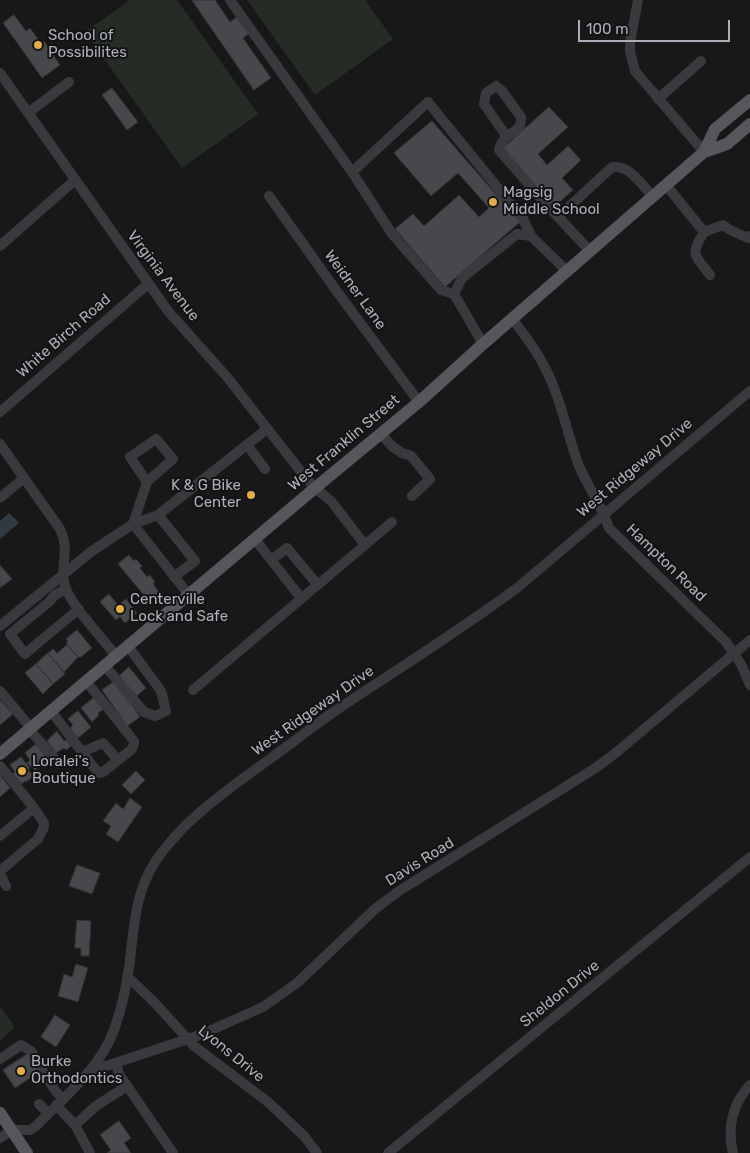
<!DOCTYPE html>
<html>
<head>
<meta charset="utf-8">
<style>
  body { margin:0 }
  #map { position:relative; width:750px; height:1153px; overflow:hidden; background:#181819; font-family:Rubik,sans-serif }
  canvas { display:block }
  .scale { position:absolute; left:578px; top:20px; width:152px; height:22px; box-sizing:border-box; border:2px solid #abafb8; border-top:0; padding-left:6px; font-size:15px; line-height:18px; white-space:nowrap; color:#abafb8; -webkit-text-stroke:4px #131314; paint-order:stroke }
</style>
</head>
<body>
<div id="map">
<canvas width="750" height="1153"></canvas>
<div class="scale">100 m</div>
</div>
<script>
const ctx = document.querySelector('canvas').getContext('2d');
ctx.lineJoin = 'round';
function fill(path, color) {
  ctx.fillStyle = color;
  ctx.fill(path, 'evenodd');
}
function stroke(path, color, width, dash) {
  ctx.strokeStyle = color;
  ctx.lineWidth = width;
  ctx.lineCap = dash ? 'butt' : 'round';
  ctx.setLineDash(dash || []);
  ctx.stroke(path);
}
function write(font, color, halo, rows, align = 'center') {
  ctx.font = font + ' Rubik,sans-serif';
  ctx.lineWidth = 4;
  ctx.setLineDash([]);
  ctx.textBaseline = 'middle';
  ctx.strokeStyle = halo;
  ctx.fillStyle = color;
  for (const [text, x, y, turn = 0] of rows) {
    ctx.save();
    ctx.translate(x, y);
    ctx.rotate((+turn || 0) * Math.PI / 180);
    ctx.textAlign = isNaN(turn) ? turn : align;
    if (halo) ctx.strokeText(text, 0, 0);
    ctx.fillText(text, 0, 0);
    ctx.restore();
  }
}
fill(new Path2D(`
  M130 0H177L258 114 182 168 85 32Z
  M247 0H365L393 39 315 95Z
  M0 1006 15 1027 0 1041Z`), '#242c25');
fill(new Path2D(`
  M9 513 19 523 0 539V521Z`), '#323a41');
const building = new Path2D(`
  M192 0H215L230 22 238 16 250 33 243 38 271 78 254 90Z
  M14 15 26 31 30 28 41 43 44 41 60 65 42 78 3 23Z
  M112 88 138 122 127 130 102 95Z
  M549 107 568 127 538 154 547 165 568 146 581 160 562 178 573 190 553 208 501 150Z
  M432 121 520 222 445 287 395 229 413 214 424 226 459 195 479 217 489 208 458 173 431 196 394 153Z
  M129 555 134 561 136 559 142 566 140 568 147 577 150 575 155 582 153 584 160 593 151 600 149 599 148 600 118 564Z
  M0 565 12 579 0 588Z
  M109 594 118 605 126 599 137 613 125 623 120 617 116 620 100 602Z
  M77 630 92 648 81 657H78L66 643 68 642 66 639Z
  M67 645 78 657 64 672 48 653 53 649 57 653Z
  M48 653 65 674 53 684 36 664Z
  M36 664 53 684 43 694 25 673Z
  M129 667 146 688 135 697 117 678Z
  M115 681 140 717 127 726 102 690Z
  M96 696 105 708 98 713 99 715 92 722 81 708Z
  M0 700 13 714 0 725Z
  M78 711 91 727 78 738 70 728 73 725 68 719Z
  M57 731 64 741 66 740 71 746 66 750 64 748 56 753 47 741Z
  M36 744 48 759 35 770 27 763 30 760 25 753Z
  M21 757 30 768 28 770 34 776 26 782 25 781 22 784 13 774 15 772 10 765Z
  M136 771 145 780 131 794 122 785Z
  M0 775 10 788 0 797Z
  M130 798 142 807 118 842 106 834 111 826 103 821 116 803 123 809Z
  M77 865 100 873 92 894 69 886Z
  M77 920 91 921 89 956H81V948H75Z
  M76 964 88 968 78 1002 58 996 64 974 72 977Z
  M55 1015 70 1025 56 1047 41 1037Z
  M29 1053 39 1072 15 1088 3 1070Z
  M119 1121 131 1138 124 1143 131 1153H107L111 1150 100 1135Z`);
fill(building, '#47484c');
stroke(building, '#323235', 1);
stroke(new Path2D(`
  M230 0 352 172 392 234 441 290 454 294
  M638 0 630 42V52L635 71 704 152
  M0 73 168 311 227 377 302 473 315 488 331 501 365 545 392 522
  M658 99 701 61
  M28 113 69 82
  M507 137 484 104 486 93 496 86 502 91 521 117C523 131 508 132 502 142 500 145 500 148 499 150L544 202 590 251
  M352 172 428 102 523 219 531 236
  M666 185 704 232C690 255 694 254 710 275
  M269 196 338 293 419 402
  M558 217 612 167C630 165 641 184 653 197
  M704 232 723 225 730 230 748 238 750 236
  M0 246 75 180
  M513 320C524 334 535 348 543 364 561 396 566 432 579 466 588 487 602 506 609 528L726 642 741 664 750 685
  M483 344 454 294 462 278 517 234 531 236 568 272
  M0 412 148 284
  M381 434 393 447 402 453 411 456 430 479 412 496
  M0 444 60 529C71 553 59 565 65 586 70 604 104 640 116 656
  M247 445 265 469
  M0 498 24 478
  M133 524 147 482 173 459 156 439 130 457 147 482
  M133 524 158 515
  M255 539 271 560
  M174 577 195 561 158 515 267 429
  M66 589 55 595 49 602 10 634 25 654 39 642 79 609
  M301 598 271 560 287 548 317 584
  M0 626 92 551 133 524 189 595
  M105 666 144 712 155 716 166 711 161 691 128 646
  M193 690 365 545
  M0 691 31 728
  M51 711 98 773 103 772 132 749 134 744V741L86 681
  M29 729 55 759
  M82 752 103 743 118 760
  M0 766 34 808 44 823V827L38 839 0 871
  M0 836 34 808
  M0 873 6 886
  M127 976 155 1003 194 1046 268 1102 304 1136 317 1153
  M0 1059 21 1045 31 1051 54 1089 62 1099
  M116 1064 119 1074 173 1153
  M88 1072 200 1035 263 1007 297 983 375 909 399 891 597 767 618 751 750 640
  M39 1104 48 1113
  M56 1105 75 1125 90 1153
  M75 1125 96 1106 127 1086
  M0 1138 12 1130H30L35 1127C63 1098 100 1069 114 1030 121 1010 126 989 129 968 134 931 134 894 155 862 183 820 227 790 267 761 291 744 314 725 338 709 398 669 459 631 517 588L750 391
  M388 1153 750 857
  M733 1153C727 1129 732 1104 750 1085`), '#393a3e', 10);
stroke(new Path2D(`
  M704 152 715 129 750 100
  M0 754 315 488 419 402 483 344 704 152 727 144 750 124
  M0 1113 27 1153`), '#55575d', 12);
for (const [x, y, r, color] of [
  [38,45,5,"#e0ad49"],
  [493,202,5,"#e0ad49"],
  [251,495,5,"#e0ad49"],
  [120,609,5,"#e0ad49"],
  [22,771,5,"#e0ad49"],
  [21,1071,5,"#e0ad49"]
]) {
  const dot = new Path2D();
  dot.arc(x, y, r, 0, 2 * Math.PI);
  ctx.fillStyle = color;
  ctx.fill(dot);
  stroke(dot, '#131314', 2);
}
write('15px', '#abafb8', '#131314', [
  ["School of",48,36],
  ["Possibilites",48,53],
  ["Magsig",503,193],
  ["Middle School",503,210],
  ["K & G Bike",241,486,"right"],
  ["Center",241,503,"right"],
  ["Centerville",130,600],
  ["Lock and Safe",130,617],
  ["Loralei's",32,762],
  ["Boutique",32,779],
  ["Burke",31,1062],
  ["Orthodontics",31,1079]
], 'left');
write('15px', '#abafb8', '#131314', [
  ["Virginia Avenue",163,276,53],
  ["Weidner Lane",355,290,54],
  ["White Birch Road",64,336,-41],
  ["West Franklin Street",344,443,-40],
  ["West Ridgeway Drive",635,468,-40],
  ["Hampton Road",666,563,44],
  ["West Ridgeway Drive",313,711,-35],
  ["Davis Road",420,862,-32],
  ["Sheldon Drive",560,994,-39],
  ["Lyons Drive",231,1054,39]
]);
</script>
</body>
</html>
